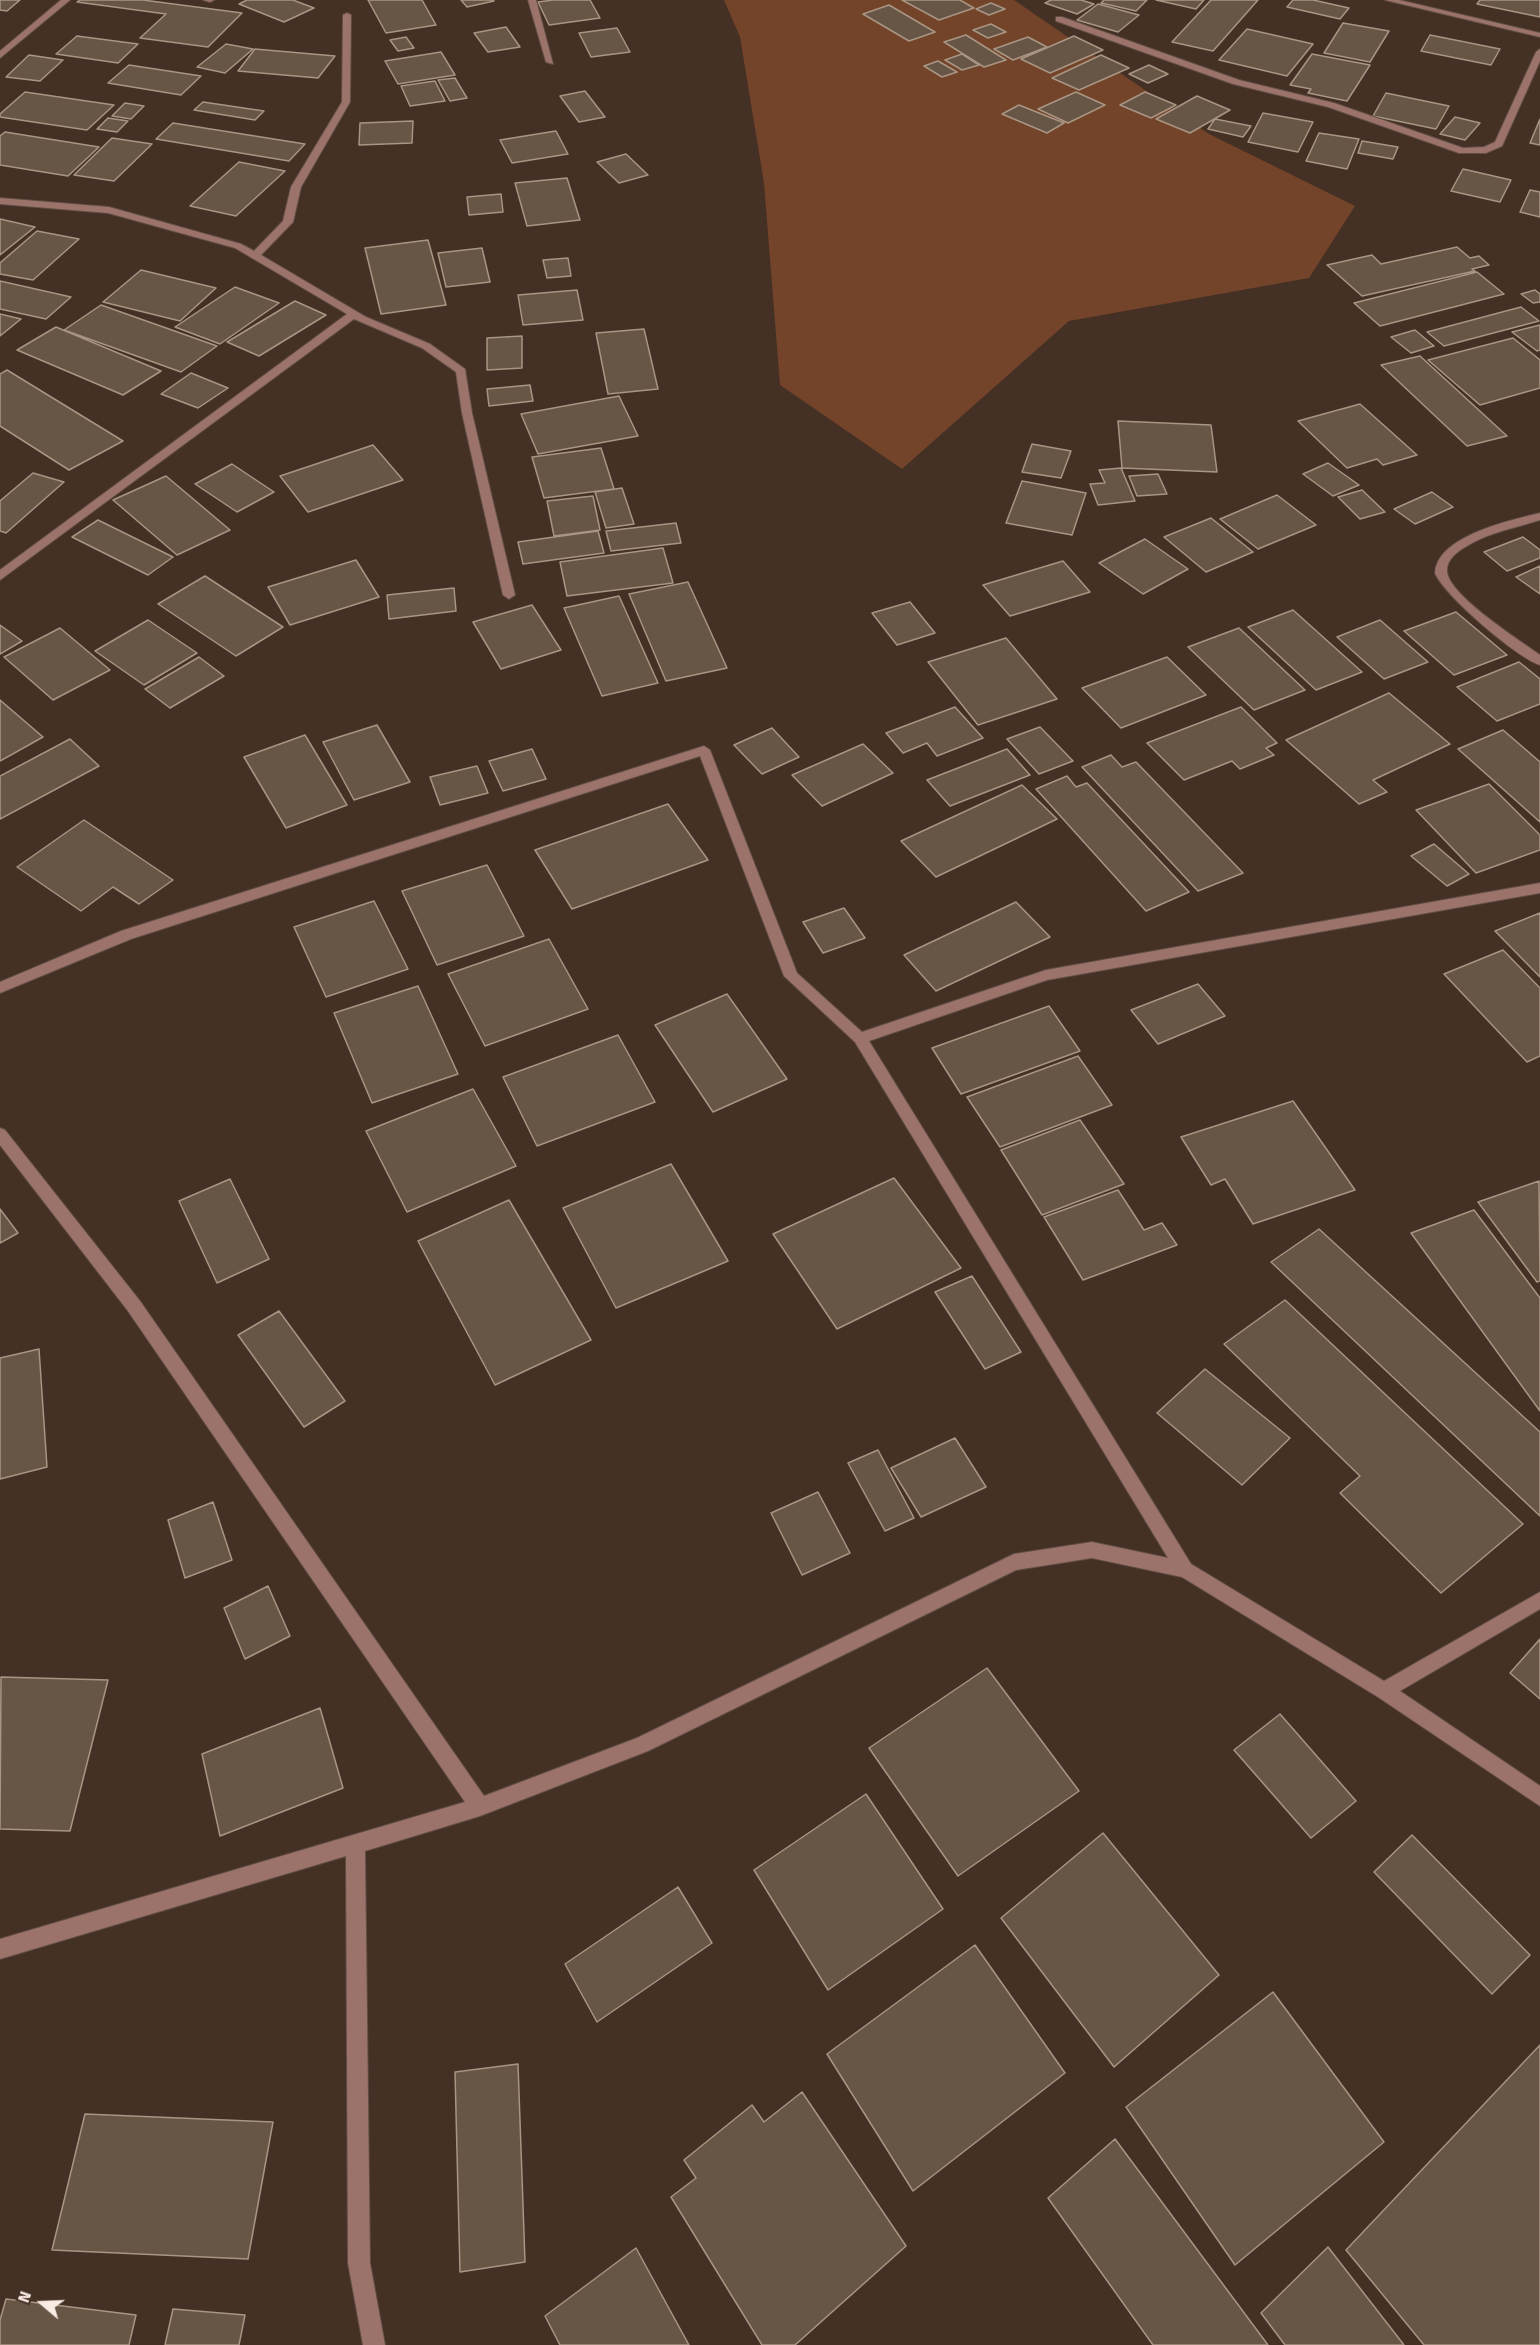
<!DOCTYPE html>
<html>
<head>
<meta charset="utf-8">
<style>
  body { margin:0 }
  #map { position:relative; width:1540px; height:2345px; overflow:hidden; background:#443025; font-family:"Fira Sans",sans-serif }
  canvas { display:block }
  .north { position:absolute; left:12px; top:2273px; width:60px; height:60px; -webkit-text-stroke:4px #443025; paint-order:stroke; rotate:289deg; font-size:16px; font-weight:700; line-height:24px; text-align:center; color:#f9ece5 }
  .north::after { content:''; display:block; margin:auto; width:21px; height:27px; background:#f9ece5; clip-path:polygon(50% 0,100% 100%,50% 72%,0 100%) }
</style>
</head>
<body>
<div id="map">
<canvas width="1540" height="2345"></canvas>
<div class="north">N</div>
</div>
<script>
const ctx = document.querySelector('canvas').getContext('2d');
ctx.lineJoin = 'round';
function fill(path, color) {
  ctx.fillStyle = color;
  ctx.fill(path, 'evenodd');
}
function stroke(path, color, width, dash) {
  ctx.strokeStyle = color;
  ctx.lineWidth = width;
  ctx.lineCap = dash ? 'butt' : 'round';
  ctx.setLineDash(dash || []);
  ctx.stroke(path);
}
fill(new Path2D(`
  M724 0H1014L1209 134 1355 206 1309 278 1069 321 902 469 780 385 764 183 740 37Z`), '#734429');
const building = new Path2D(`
  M0 0H20L7 11 0 10Z
  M80 0H143L242 13 208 47 140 38 166 14 77 2Z
  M247 0H293L314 8 284 22 239 4Z
  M368 0H422L436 25 386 33Z
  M461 0H493L494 1 467 7Z
  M553 0H590L600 18 549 25 538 2Z
  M902 0H960L974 8 939 20Z
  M1051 0H1081L1094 4 1077 14 1045 3Z
  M1104 0H1147L1136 11 1101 3Z
  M1156 0H1204L1196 9Z
  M1211 0H1258L1213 51 1172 42Z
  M1293 0H1313L1349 8 1340 19 1287 7Z
  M1480 0H1540V17L1477 4Z
  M991 3 1005 9 989 15 976 9Z
  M1098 4 1139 15 1118 32 1077 20Z
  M889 5 935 32 909 41 863 14Z
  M1343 23 1389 31 1370 62 1324 53Z
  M991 24 1006 32 988 38 973 30Z
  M506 27 520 47 488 52 474 33Z
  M617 28 630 52 591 57 579 33Z
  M1247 29 1313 44 1287 76 1219 60Z
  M966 35 1006 60 984 67 944 42Z
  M1430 35 1500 49 1491 65 1421 51Z
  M77 36 138 44 118 63 56 54Z
  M1074 36 1103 50 1050 73 1021 59Z
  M406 37 414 48 398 51 390 40Z
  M1028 37 1047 47 1013 60 994 49Z
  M226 44 253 49 225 73 197 67Z
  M255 49 335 56 318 78 238 71Z
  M441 52 455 75 398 84 385 61Z
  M962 54 979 65 962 70 945 60Z
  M1312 54 1370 65 1347 101 1308 93 1311 89 1290 85Z
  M29 55 63 60 40 81 6 77Z
  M1101 55 1129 68 1079 90 1052 78Z
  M938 61 957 72 942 77 924 66Z
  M129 65 201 76 181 95 108 83Z
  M1149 65 1168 74 1148 83 1129 74Z
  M455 78 467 98 450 101 438 80Z
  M435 81 445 101 410 106 401 86Z
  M585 91 605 117 579 122 560 96Z
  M25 92 114 105 87 130 0 117V114Z
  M1076 92 1105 105 1068 123 1038 109Z
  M1145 92 1176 105 1151 118 1120 105Z
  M1386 93 1449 106 1436 129 1373 116Z
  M1197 96 1230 110 1190 133 1156 119Z
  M203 102 264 111 255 120 194 110Z
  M125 103 144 106 131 119 112 116Z
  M1019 105 1064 123 1047 133 1002 114Z
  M1263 113 1313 122 1298 152 1248 142Z
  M1455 117 1480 123 1465 140 1440 134Z
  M108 118 128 121 117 132 97 129Z
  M1215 119 1251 126 1243 137 1208 129Z
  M1540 119V145L1530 143Z
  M413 121 412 143 359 145 360 123Z
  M173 123 305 144 289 161 156 139Z
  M556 131 568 154 512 163 500 140Z
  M5 132 99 147 68 176 0 165V136Z
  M1319 133 1359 139 1347 169 1306 161Z
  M112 138 152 144 114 181 74 175Z
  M1362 141 1398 147 1393 159 1358 153Z
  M626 154 648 175 619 183 597 162Z
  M239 162 285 171 236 216 190 206Z
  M1463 169 1511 180 1500 202 1451 191Z
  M567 178 580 220 527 226 515 183Z
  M1530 190 1540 192V217L1520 212Z
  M501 194 503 212 469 215 467 197Z
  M0 219 35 227 0 255Z
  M37 231 79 239 33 280 0 274V263Z
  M428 240 446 305 381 314 365 248Z
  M1457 247 1470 258 1479 256 1489 265 1472 269 1475 271 1362 296 1327 265 1372 255 1381 264Z
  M482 248 490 282 446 287 438 253Z
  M568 258 571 276 547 278 543 260Z
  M141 270 216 288 180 321 103 302Z
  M1477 272 1504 294 1380 326 1354 303Z
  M0 281 71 297 46 319 0 309Z
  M235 287 279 303 220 344 175 327Z
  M577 290 583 320 523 325 518 295Z
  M1535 290 1540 294V302L1533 303 1521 294Z
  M295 301 326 315 259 356 227 342Z
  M101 305 217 346 181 372 64 330Z
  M1521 307 1539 321 1444 346 1427 332Z
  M0 314 21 319 0 336Z
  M1540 325V350L1537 351 1512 332Z
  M56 327 161 371 123 395 17 350Z
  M644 329 658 389 608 394 596 333Z
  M1415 330 1434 346 1411 353 1391 337Z
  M522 336V368L487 370V338Z
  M1513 338 1540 360V388L1480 405 1428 360Z
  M1420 356 1507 436 1467 446 1381 365Z
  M7 370 123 441 69 470 0 426V374Z
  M191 373 228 388 198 408 161 394Z
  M530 385 533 401 489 406 487 389Z
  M619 396 638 436 538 454 521 414Z
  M1360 404 1417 455 1383 465 1377 459 1347 468 1298 421Z
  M1118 421 1211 425 1217 472 1122 468Z
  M1032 444 1071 451 1061 478 1022 472Z
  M373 445 403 480 308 512 280 476Z
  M601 448 614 489 544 498 532 457Z
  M1328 463 1359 485 1333 496 1303 474Z
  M232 464 274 492 237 512 195 484Z
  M1121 468 1135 501 1098 505 1090 484 1105 483 1099 470Z
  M33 473 64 482 6 533 0 531V501Z
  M1158 474 1167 494 1137 496 1129 476Z
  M166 476 230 530 177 555 113 500Z
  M1022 481 1086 493 1072 535 1006 523Z
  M622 488 634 524 606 528 595 492Z
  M1362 490 1385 512 1360 519 1338 497Z
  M1432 492 1453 507 1415 524 1394 509Z
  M1277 495 1316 525 1258 549 1220 519Z
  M593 496 600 530 554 536 547 501Z
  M1211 518 1253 552 1206 572 1164 537Z
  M98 520 173 557 148 575 72 537Z
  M676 523 681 543 611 551 606 531Z
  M598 531 604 553 523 564 518 542Z
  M1523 537 1540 550V558L1507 571 1484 552Z
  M1145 539 1188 569 1143 594 1099 563Z
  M663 548 673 583 567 596 560 562Z
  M356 560 379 597 290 625 268 587Z
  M1063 561 1090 592 1010 616 983 585Z
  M1540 566V594L1516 577Z
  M205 576 283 627 236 656 158 604Z
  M688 582 727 668 666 681 629 594Z
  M454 588 456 611 389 619 387 595Z
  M619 596 658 683 602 696 564 608Z
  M910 602 935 633 897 645 872 613Z
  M532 605 561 650 501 669 473 622Z
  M1293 610 1362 672 1316 690 1248 627Z
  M1456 612 1507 655 1454 675 1404 631Z
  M148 620 197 653 144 685 95 651Z
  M1380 620 1428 662 1384 679 1337 637Z
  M0 625 22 641 0 654Z
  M60 628 110 670 53 700 4 657Z
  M1239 628 1305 690 1254 710 1188 647Z
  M1006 638 1057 699 978 725 928 662Z
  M199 657 224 676 170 708 145 689Z
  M1167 657 1206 695 1121 728 1082 688Z
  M1519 662 1540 679V704L1497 721 1457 687Z
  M1389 693 1450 744 1373 780 1387 792 1359 804 1286 740Z
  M0 700 43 737 0 761Z
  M955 707 983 738 937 756 927 743 903 753 886 733Z
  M1241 707 1277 743 1266 748 1274 755 1240 769 1232 761 1184 780 1147 743Z
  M377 725 410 782 354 800 323 742Z
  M1040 727 1073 761 1039 774 1007 739Z
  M772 728 799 757 762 774 734 745Z
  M1503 730 1540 762V822L1458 749Z
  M305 735 347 805 286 828 244 757Z
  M70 739 99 766 0 819V776Z
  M863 744 893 773 822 806 792 775Z
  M532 749 546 779 503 791 489 761Z
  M1007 749 1030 775 950 806 927 780Z
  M1111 755 1122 767 1136 762 1243 873 1198 891 1082 767Z
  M477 766 488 793 440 805 430 777Z
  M1067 776 1076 787 1087 783 1189 892 1146 911 1036 789Z
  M1489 784 1540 835V850L1476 873 1416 810Z
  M1022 785 1057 819 936 877 901 841Z
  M668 804 708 860 572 909 535 850Z
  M84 820 173 880 139 904 113 887 81 911 17 867Z
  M1434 844 1469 874 1447 886 1411 856Z
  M487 865 524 936 437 965 402 891Z
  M374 901 408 969 326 997 294 927Z
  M1016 902 1050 937 936 991 904 955Z
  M844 908 865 938 823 953 803 922Z
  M1540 913V977L1495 931Z
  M549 939 588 1009 485 1046 448 974Z
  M1503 950 1540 988V1056L1527 1062 1444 974Z
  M1198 984 1225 1016 1158 1044 1131 1010Z
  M418 986 458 1074 372 1103 334 1013Z
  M727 994 787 1079 713 1112 655 1025Z
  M1049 1006 1080 1051 961 1094 932 1048Z
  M618 1035 655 1102 537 1146 503 1077Z
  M1078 1056 1112 1105 1000 1147 967 1097Z
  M473 1089 516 1166 407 1212 366 1131Z
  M1293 1101 1355 1190 1253 1224 1225 1179 1211 1185 1181 1137Z
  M1080 1120 1124 1184 1042 1215 1001 1150Z
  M671 1164 728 1261 616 1308 563 1208Z
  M894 1178 961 1268 837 1329 773 1234Z
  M230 1179 269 1259 217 1283 179 1201Z
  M1539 1181 1540 1281 1537 1282 1478 1202Z
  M1118 1190 1144 1230 1162 1223 1177 1245 1083 1280 1044 1217Z
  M509 1200 591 1340 495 1385 418 1241Z
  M0 1209 18 1233 0 1243Z
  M1474 1210 1540 1298V1411L1411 1233Z
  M1319 1229 1540 1432V1516L1271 1262Z
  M972 1276 1021 1352 985 1369 935 1292Z
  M1285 1300 1523 1524 1441 1593 1340 1493 1360 1476 1224 1344Z
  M279 1311 345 1401 304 1427 238 1335Z
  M39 1349 47 1467 0 1479V1358Z
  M1205 1369 1290 1438 1242 1485 1157 1413Z
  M955 1438 986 1487 921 1517 891 1468Z
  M878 1450 914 1518 885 1531 848 1463Z
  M818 1492 850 1553 802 1575 771 1513Z
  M213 1502 232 1560 185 1578 168 1520Z
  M268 1586 290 1636 245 1659 224 1608Z
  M1540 1639V1699L1510 1673Z
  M987 1668 1079 1791 958 1876 869 1748Z
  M1 1677 108 1680 70 1831 0 1829Z
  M320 1708 343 1788 220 1836 202 1754Z
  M1280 1714 1356 1801 1311 1838 1234 1750Z
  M866 1794 943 1909 828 1990 754 1870Z
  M1103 1833 1219 1975 1114 2067 1001 1918Z
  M1412 1835 1530 1955 1492 1994 1374 1872Z
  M678 1887 712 1943 597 2022 565 1964Z
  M975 1945 1065 2073 913 2191 827 2054Z
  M1273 1992 1384 2142 1235 2265 1126 2107Z
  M1540 2045V2345H1424L1346 2250Z
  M518 2064 525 2262 460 2272 455 2072Z
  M802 2092 906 2246 795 2345H762L671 2197 696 2178 684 2160 752 2105 764 2122Z
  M85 2114 273 2122 248 2259 52 2250Z
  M1115 2139 1268 2345H1153L1048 2198Z
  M1328 2247 1404 2345H1285L1261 2313Z
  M636 2248 689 2345H560L545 2316Z
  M6 2299 136 2315 129 2345H0V2320Z
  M173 2309 245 2315 239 2345H165Z`);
fill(building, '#675545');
stroke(building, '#a99583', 1.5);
const minor = new Path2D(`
  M61 0H70L0 58V51Z
  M203 0H214L210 2Z
  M528 0H536L553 64 546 62Z
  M1385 0H1399L1540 33V37Z
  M347 13 351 15 350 102 301 187 293 222 261 255 366 317 430 344 465 369 472 413 515 595 509 599 503 595 462 413 456 372 422 348 354 319 0 580V570L347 314 235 248 108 213 0 204V198L109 207 241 244 254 251 283 221 291 187 342 102 343 15Z
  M1056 17H1062L1239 80 1334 103 1463 148 1484 147 1495 142 1536 52 1540 49V61L1502 146 1486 153H1459L1328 107 1233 84 1056 21Z
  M1540 513V520C1516 528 1489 532 1467 546 1458 551 1447 559 1447 570 1446 594 1521 641 1540 655V665C1517 658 1444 595 1435 573 1437 536 1511 520 1540 513Z
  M704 746 710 750 797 973 862 1032 1046 970 1540 883V893L1047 980 869 1041 1191 1564 1384 1681 1540 1592V1609L1400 1691 1540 1786V1806L1378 1697 1182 1577 1092 1558 1016 1570 648 1751 480 1816 365 1851 370 2263 385 2345H363L348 2263 346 1856 0 1959V1939L465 1802 128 1311 0 1145V1128L5 1130 140 1301 484 1796 637 1738 1014 1554 1092 1542 1168 1558 855 1042 784 976 700 756 131 939 0 993V982L121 931Z`);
stroke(minor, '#614e44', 2);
fill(minor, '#9c736a');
</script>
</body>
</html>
